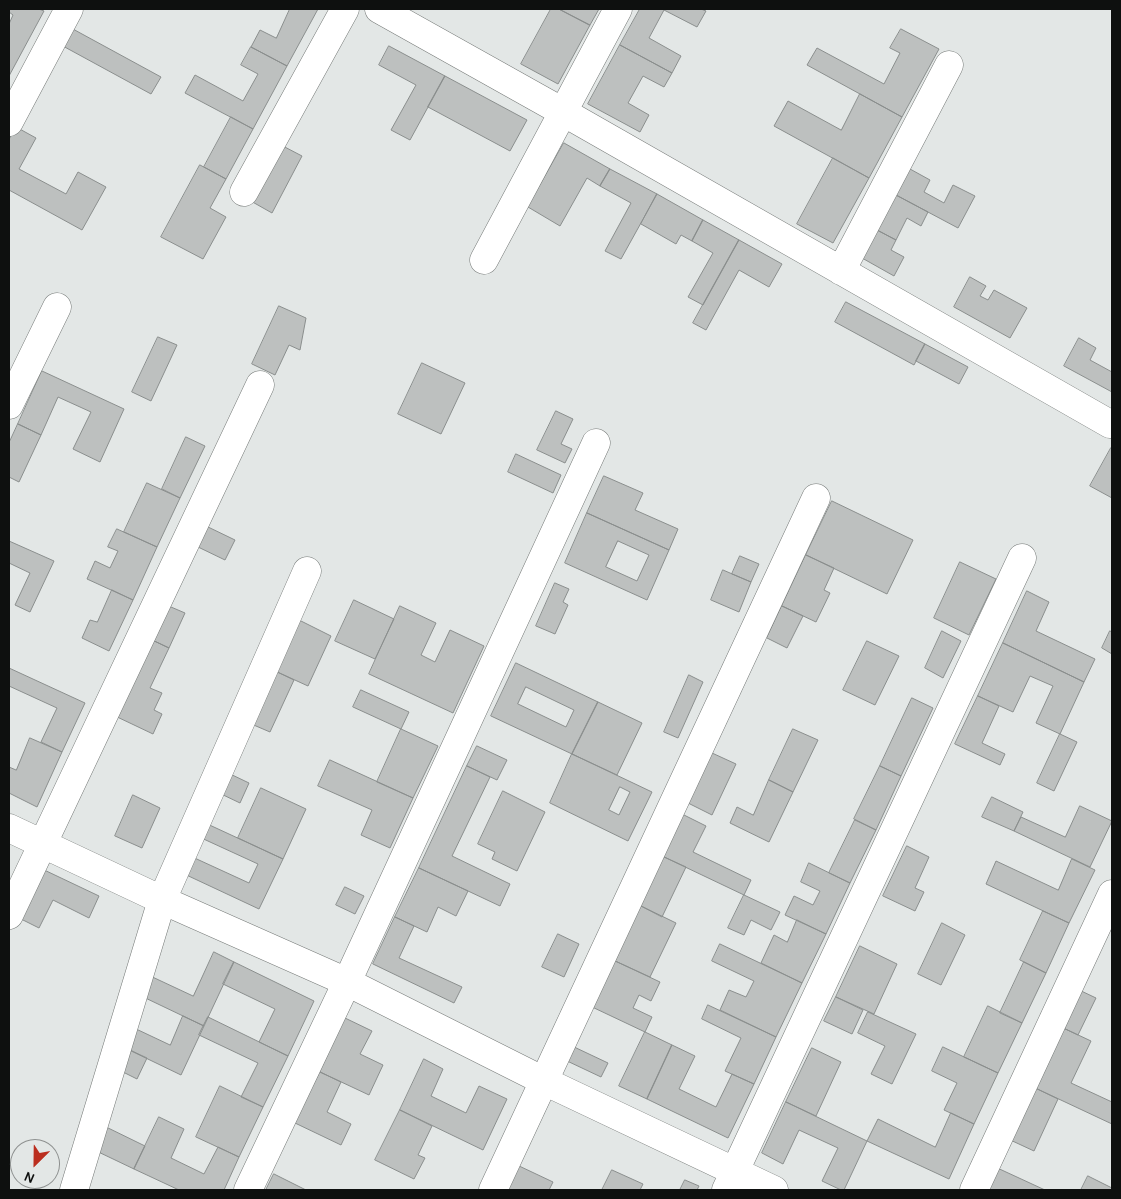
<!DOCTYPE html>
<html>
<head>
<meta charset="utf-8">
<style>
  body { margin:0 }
  #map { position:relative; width:1121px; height:1199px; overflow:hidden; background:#e3e7e6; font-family:Karla,sans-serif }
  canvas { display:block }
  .frame { position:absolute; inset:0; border:10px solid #0e100f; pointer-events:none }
  .north { position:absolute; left:10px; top:1139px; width:50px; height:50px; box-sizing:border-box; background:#e3e7e6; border:1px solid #8e9190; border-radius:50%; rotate:203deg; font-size:14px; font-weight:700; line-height:20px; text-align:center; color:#0e100f }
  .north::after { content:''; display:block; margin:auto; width:18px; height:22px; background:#bb2e1f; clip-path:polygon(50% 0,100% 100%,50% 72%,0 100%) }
</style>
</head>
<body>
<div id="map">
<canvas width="1121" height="1199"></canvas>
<div class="frame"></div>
<div class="north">N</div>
</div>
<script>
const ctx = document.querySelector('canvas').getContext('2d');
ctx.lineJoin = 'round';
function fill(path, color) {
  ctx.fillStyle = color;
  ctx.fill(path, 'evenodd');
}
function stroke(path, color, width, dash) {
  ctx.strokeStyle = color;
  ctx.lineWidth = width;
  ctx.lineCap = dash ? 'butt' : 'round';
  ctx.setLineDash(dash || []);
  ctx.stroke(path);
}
const building = new Path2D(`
  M9 9H39L44 11 9 76V24L13 15 9 12Z
  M290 9H318L287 66 251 47 260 30 276 38Z
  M551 9H559L590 25 558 84 521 64Z
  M559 9H599L590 25Z
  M640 9H701L706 11 697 27 664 10 649 38 681 56 672 73 620 45Z
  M71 28 161 77 151 94 61 45Z
  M901 29 939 49 902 117 807 65 817 48 884 84 900 53 890 48Z
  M620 45 672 73 664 87 643 76 628 103 649 115 640 132 588 104Z
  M389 46 445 76 410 140 391 130 416 85 379 65Z
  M251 47 287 66 253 129 185 93 195 75 243 101 258 74 241 65Z
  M445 76 527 120 510 151 428 107Z
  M860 94 902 117 869 178 774 126 788 101 841 130Z
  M231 117 253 129 226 179 204 167Z
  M16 127 36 138 19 169 66 194 78 172 106 187 82 230 9 190V140Z
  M564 143 610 169 600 186 587 178 560 226 528 207Z
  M279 144 302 156 272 213 249 200Z
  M833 158 869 178 833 243 797 224Z
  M200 165 226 179 210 208 226 217 203 259 161 237Z
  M610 169 657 194 621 259 605 251 631 203 600 186Z
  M910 169 930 180 924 192 944 203 953 185 975 196 958 228 896 195Z
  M657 194 703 220 692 241 681 235 676 244 641 224Z
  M896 195 928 212 921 226 907 218 896 240 877 230Z
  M703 220 739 240 703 305 688 297 713 253 692 241Z
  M877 230 896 240 891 250 904 257 894 276 862 258Z
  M739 240 782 264 769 287 739 270 706 330 693 323Z
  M970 277 986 286 980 296 988 300 994 290 1027 308 1010 338 954 307Z
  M846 302 925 344 914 365 835 322Z
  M279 306 306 318 300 350 289 345 275 375 252 364Z
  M158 337 177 345 151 401 132 392Z
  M1079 338 1096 348 1090 360 1112 372V392L1064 366Z
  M925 344 968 367 959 384 916 361Z
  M422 363 465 383 441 434 398 414Z
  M42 371 124 409 100 462 73 449 91 412 58 397 41 435 18 424Z
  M556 411 573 419 561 444 572 449 565 463 537 450Z
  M18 424 41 435 19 482 9 477V443Z
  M186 437 205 446 180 498 162 489Z
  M1111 448 1112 449V498L1090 486Z
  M516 454 561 475 553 493 508 472Z
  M604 476 643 493 635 510 678 529 669 550 587 513Z
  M147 483 180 498 157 547 124 532Z
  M832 501 913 540 887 594 806 555Z
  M587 513 669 550 647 600 565 563ZM618 541 649 555 637 581 606 567Z
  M206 526 235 540 225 560 196 546Z
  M117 529 157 547 133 600 87 579 95 561 110 568 118 551 108 547Z
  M9 541 54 561 30 612 15 605 30 573 9 563Z
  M806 555 834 568 824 590 830 593 816 622 782 606Z
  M740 556 759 564 751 582 732 574Z
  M960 562 996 579 969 635 934 618Z
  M723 570 751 582 739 612 711 600Z
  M555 583 569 589 563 602 568 605 555 634 536 626Z
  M112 590 133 600 109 651 82 638 90 620 97 622Z
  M1027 591 1049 602 1036 631 1095 659 1084 682 1003 643Z
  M354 600 394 619 375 659 335 641Z
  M164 604 185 613 169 648 148 638Z
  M400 606 436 623 421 655 435 662 450 630 484 646 453 713 369 674Z
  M782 606 803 616 787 648 767 638Z
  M297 619 331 636 308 686 273 670Z
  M942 631 961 641 943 678 925 668Z
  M1110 631 1112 632V654L1102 648Z
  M148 638 169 648 150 688 162 693 154 710 162 714 153 734 113 715Z
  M867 641 899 656 875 705 843 690Z
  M1003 643 1084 682 1060 734 1036 723 1053 686 1030 676 1013 712 978 696Z
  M516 663 598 702 572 754 491 716ZM526 687 574 710 566 727 518 704Z
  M9 668 85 703 62 752 41 742 57 708 9 686Z
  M273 670 294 680 270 732 249 723Z
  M689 675 703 682 678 738 664 732Z
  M361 690 409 712 401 729 353 707Z
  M978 696 999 706 982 743 1005 754 1000 765 955 744Z
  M912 698 933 708 901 776 880 766Z
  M598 702 642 723 617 775 572 754Z
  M401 729 438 746 413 798 377 782Z
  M793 729 818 740 793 792 769 780Z
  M1060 734 1077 742 1054 791 1037 783Z
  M30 738 62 752 37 807 9 793V767L16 770Z
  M477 746 507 760 497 780 467 766Z
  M712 753 736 764 712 815 688 803Z
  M572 754 652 792 628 841 550 803ZM620 787 630 792 619 815 609 810Z
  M330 760 413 798 390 848 361 835 372 810 318 786Z
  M467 766 490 777 452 856 510 884 500 906 419 868Z
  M880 766 901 776 876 830 854 819Z
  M226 772 249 783 240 803 217 792Z
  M769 780 793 792 769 842 730 823 737 807 753 815Z
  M261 788 306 809 283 859 238 838Z
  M503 791 545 812 517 871 492 859 495 852 478 844Z
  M133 795 160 808 142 848 115 836Z
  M992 797 1023 812 1014 831 982 817Z
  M1080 806 1112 821 1090 867 1014 831 1021 817 1065 837Z
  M682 814 706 826 693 852 751 880 744 895 662 856Z
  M855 820 876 830 850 883 829 873Z
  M203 822 283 859 259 909 180 872 188 855 249 883 258 864 197 836Z
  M907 846 929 857 915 888 924 892 915 911 883 896Z
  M662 856 686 867 662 917 639 905Z
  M1072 859 1095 870 1069 923 986 884 996 861 1058 890Z
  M809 863 850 883 826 934 785 915 794 896 813 905 820 891 801 882Z
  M40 868 99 896 89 918 53 900 39 928 17 917Z
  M419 868 468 891 456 916 438 907 427 932 395 917Z
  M345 887 364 896 355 914 336 905Z
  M744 895 780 912 771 930 751 920 744 935 728 928Z
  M639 905 676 923 650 977 613 960Z
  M1043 911 1069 923 1046 973 1020 960Z
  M395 917 414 926 399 958 462 987 454 1003 373 964Z
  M797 920 826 934 802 983 761 963 774 935 787 942Z
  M942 923 965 935 941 985 918 974Z
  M558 934 579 944 564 977 542 967Z
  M720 944 802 983 776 1037 720 1010 729 990 746 997 754 981 712 961Z
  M860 946 897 964 874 1014 836 997Z
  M214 952 234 962 204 1026 137 994 146 974 193 996Z
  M613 960 660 982 651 1001 639 995 633 1008 652 1017 645 1032 590 1006Z
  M234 962 314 1001 288 1056 259 1042 275 1009 223 984Z
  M1024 962 1046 973 1022 1023 1000 1013Z
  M1077 989 1096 998 1078 1035 1059 1026Z
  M836 997 863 1010 852 1034 824 1021Z
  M708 1005 776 1037 754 1084 725 1071 741 1038 702 1019Z
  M988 1006 1022 1023 998 1073 964 1057Z
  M868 1012 916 1034 892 1084 871 1074 885 1046 858 1033Z
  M183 1016 204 1026 181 1075 125 1048 134 1028 170 1045Z
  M208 1017 288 1056 263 1107 241 1097 258 1063 199 1035Z
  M345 1018 372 1031 360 1054 383 1065 369 1095 320 1072Z
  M1059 1026 1091 1041 1071 1083 1112 1102V1124L1031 1086Z
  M645 1032 672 1045 647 1099 619 1086Z
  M672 1045 695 1056 679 1089 716 1107 732 1074 754 1084 728 1138 647 1099Z
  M572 1046 608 1063 601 1077 565 1060Z
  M943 1047 998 1073 974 1124 944 1110 957 1083 932 1071Z
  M812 1048 841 1062 816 1116 786 1102Z
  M130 1050 147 1058 137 1079 121 1071Z
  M424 1059 443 1069 431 1096 466 1113 479 1086 507 1099 483 1150 400 1110Z
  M320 1072 341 1082 327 1112 351 1124 341 1145 295 1123Z
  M220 1086 263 1107 239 1157 196 1137Z
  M1031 1086 1058 1099 1034 1151 1006 1138Z
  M786 1102 867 1141 844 1190H841L822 1181 838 1148 799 1130 783 1164 762 1153Z
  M400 1110 432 1126 418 1155 425 1158 414 1179 375 1160Z
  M951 1113 974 1124 949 1179 867 1141 878 1119 935 1147Z
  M159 1117 184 1129 171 1158 204 1174 218 1147 239 1157 224 1190H179L134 1169Z
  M102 1125 145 1146 134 1169 90 1148Z
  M517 1165 553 1182 549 1190H505Z
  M993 1166 1045 1190H989L983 1187Z
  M612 1170 643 1184 640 1190H602Z
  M274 1174 306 1190H266Z
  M1088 1176 1112 1188V1190H1081Z
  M685 1180 699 1186 697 1190H680Z`);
fill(building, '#bdc0bf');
stroke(building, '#8a8e8d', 1);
const minor = new Path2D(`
  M379 9 563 112 1110 424H1112
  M9 122 69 9
  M244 192 345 9
  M484 260 618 9
  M841 271 949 65
  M9 405 57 307
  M9 828 162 900 347 982 544 1081 774 1190
  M9 915 260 385
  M74 1190 162 900 307 571
  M248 1190 347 982 596 443
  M493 1190 816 498
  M726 1190 1022 558
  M974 1190 1112 894`);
stroke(minor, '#767a78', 29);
stroke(minor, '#fff', 28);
</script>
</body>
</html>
